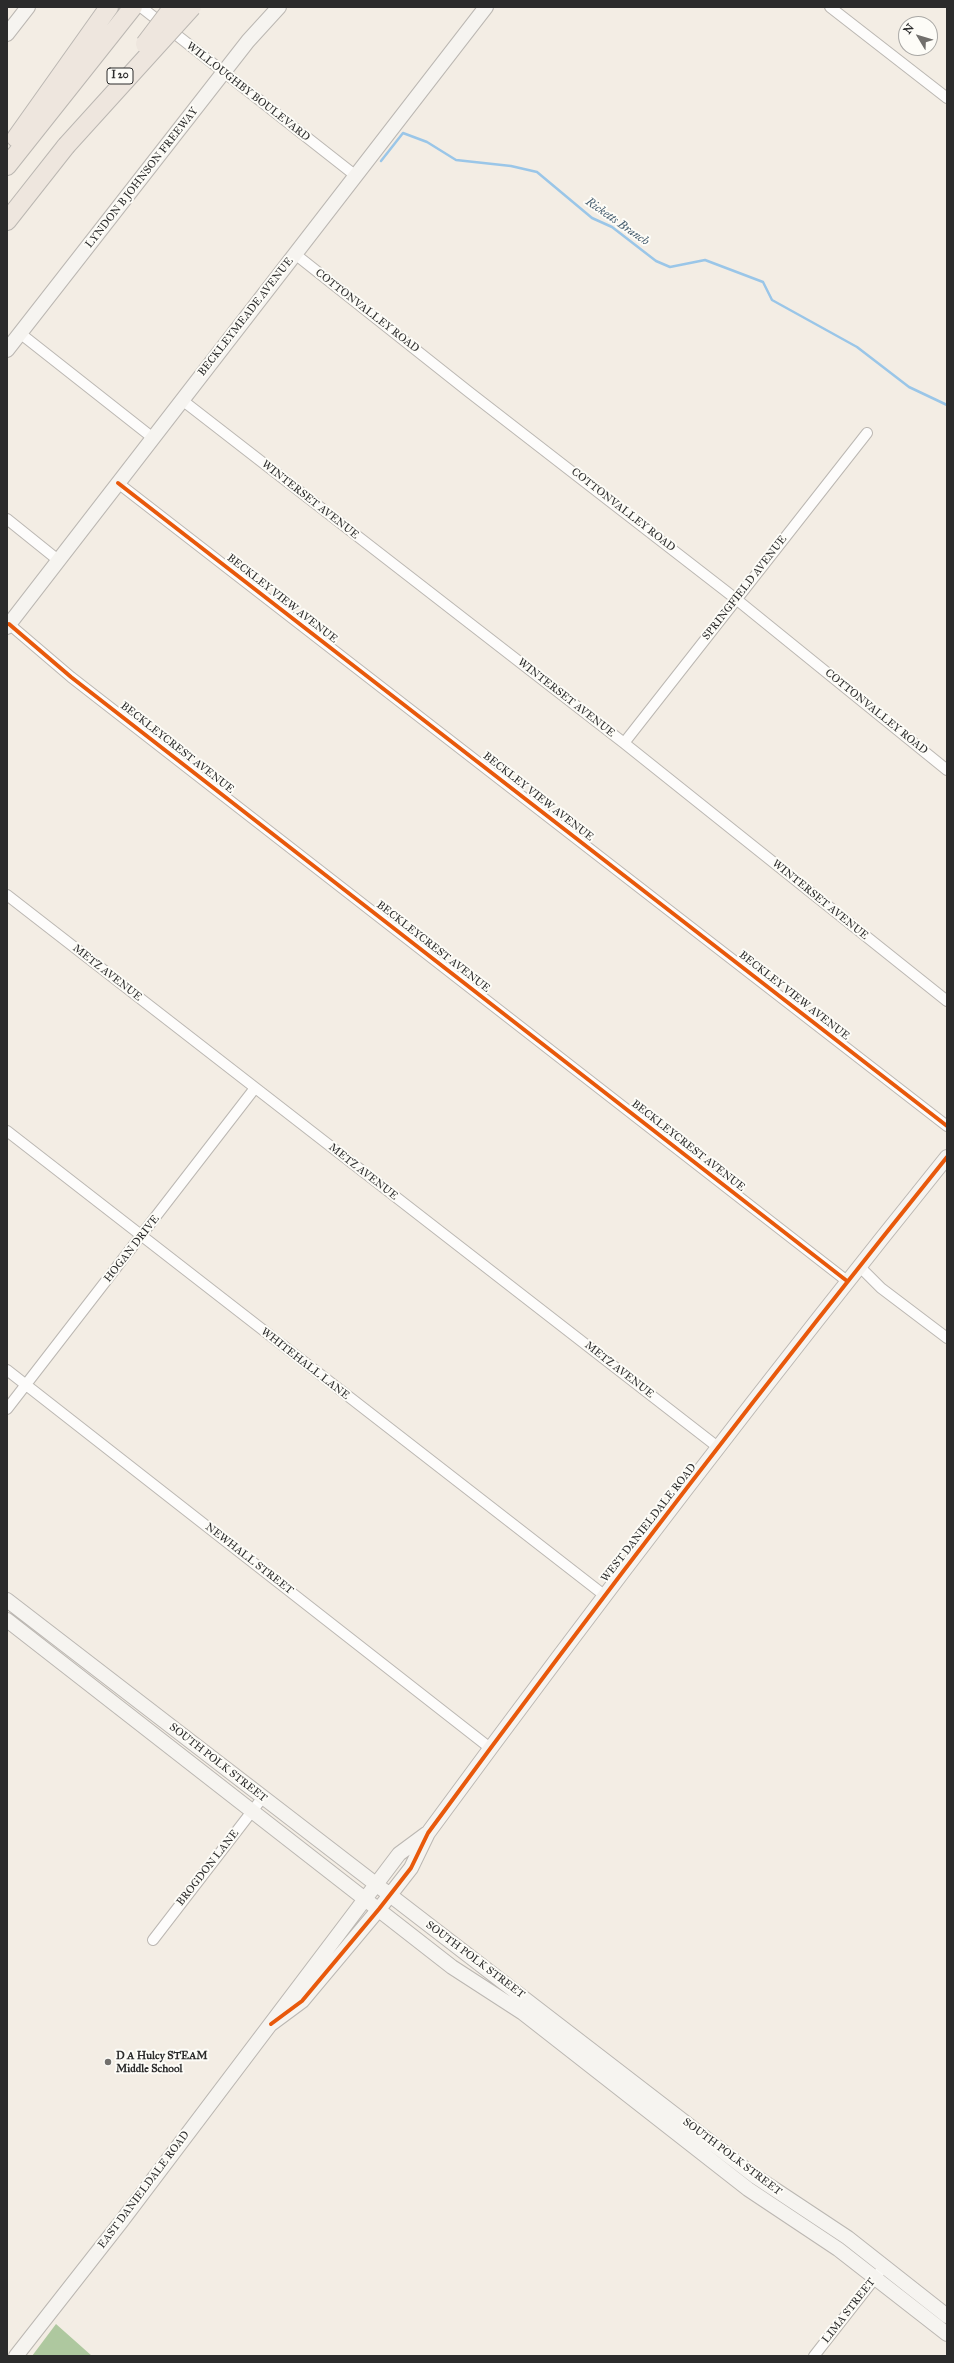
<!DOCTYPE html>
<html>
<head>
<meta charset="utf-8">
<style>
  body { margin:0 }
  #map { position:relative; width:954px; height:2363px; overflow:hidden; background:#f3ede4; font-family:"IM FELL Great Primer",serif }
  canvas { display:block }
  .frame { position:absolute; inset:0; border:8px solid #2b2b2b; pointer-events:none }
  .north { position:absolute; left:898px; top:16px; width:40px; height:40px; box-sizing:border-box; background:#fdfcf7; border:1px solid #a9a8a5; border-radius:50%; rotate:308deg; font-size:11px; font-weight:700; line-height:16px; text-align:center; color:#2b2b2b }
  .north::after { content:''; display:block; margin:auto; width:14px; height:18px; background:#716f6c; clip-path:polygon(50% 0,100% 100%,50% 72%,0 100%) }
</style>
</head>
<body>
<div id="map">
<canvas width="954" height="2363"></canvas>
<div class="frame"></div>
<div class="north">N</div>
</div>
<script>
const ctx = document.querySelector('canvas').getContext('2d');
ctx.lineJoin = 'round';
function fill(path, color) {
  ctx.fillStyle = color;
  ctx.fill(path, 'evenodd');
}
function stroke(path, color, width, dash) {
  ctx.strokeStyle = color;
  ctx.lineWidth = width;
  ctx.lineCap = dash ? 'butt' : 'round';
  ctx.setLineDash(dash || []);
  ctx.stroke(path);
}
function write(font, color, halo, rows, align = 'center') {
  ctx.font = font + ' "IM FELL Great Primer",serif';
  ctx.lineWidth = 4;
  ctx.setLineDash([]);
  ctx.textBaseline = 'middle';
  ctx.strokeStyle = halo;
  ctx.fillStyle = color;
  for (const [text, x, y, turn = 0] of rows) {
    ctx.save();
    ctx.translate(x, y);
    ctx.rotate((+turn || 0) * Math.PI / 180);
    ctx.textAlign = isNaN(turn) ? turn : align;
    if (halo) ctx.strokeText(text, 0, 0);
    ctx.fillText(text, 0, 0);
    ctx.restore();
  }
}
fill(new Path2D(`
  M56 2324 92 2356H32Z`), '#aec89f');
stroke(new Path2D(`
  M381 161 403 133 427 142 456 160 511 166 537 172 592 218 612 227 656 261 670 267 705 260 763 282 772 300 857 347 909 387 947 405`), '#9ac6e8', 2.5);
const street = new Path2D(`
  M141 7 356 176
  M830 7 947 98
  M295 254 469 392 736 599 947 770
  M21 334 153 438
  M182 400 624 743 947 1001
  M118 483 947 1126
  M7 519 58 560
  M9 624 71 677 847 1281
  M624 743 867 433
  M7 895 719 1448
  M7 1131 604 1595
  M859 1266 881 1288 947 1338
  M7 1370 490 1748
  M7 1409 255 1088
  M153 1940 263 1797
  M814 2356 879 2273`);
const secondary = new Path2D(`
  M7 34 28 7
  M7 350 248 41 279 7
  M7 627 486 7
  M7 1600 756 2177 848 2238 947 2316
  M7 1620 452 1967 523 2013 748 2189 838 2249 947 2334
  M271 2024 302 2001 379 1909 411 1868 428 1833C596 1604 769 1378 947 1157
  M16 2356 121 2222 399 1854 426 1834`);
const highway = new Path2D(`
  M16 138 109 7
  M7 166 133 7
  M7 221 66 146`);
stroke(street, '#bbb7b2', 12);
stroke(secondary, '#bbb7b2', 16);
stroke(highway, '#bbb7b2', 20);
stroke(street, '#fdfcfb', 10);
stroke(secondary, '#f6f4f0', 14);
stroke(highway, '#eee6de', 18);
const highwayBridge = new Path2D(`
  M145 44 173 7
  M66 146 192 7`);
stroke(highwayBridge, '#bbb7b2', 20, []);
stroke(highwayBridge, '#eee6de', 18);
stroke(new Path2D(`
  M118 483 947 1126
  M9 624 71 677 847 1281
  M271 2024 302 2001 379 1909 411 1868 428 1833C596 1604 769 1378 947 1157`), '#e8590c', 4);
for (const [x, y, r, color] of [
  [108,2062,4,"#716f6c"]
]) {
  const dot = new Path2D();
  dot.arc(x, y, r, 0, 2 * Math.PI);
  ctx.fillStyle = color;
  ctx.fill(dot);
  stroke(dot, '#fdfcf7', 1.5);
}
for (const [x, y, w] of [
  [120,76,26]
]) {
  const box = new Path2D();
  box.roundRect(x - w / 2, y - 8, w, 16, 3);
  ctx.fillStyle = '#fdfcf7';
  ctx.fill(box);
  stroke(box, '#2b2b2b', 1);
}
write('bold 10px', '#2b2b2b', null, [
  ["I 20",120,76]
]);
write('11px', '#2b2b2b', '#fdfcf7', [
  ["WILLOUGHBY BOULEVARD",248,92,38],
  ["LYNDON B JOHNSON FREEWAY",142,178,-52],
  ["COTTONVALLEY ROAD",367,311,38],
  ["BECKLEYMEADE AVENUE",246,317,-52],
  ["WINTERSET AVENUE",310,500,38],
  ["COTTONVALLEY ROAD",623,510,38],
  ["SPRINGFIELD AVENUE",745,588,-52],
  ["BECKLEY VIEW AVENUE",282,599,38],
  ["WINTERSET AVENUE",566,698,38],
  ["COTTONVALLEY ROAD",876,712,39],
  ["BECKLEYCREST AVENUE",177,748,38],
  ["BECKLEY VIEW AVENUE",538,797,38],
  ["WINTERSET AVENUE",820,900,39],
  ["BECKLEYCREST AVENUE",433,947,38],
  ["METZ AVENUE",107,973,38],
  ["BECKLEY VIEW AVENUE",794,996,38],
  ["BECKLEYCREST AVENUE",688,1146,38],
  ["METZ AVENUE",363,1172,38],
  ["HOGAN DRIVE",132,1249,-52],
  ["WHITEHALL LANE",305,1364,38],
  ["METZ AVENUE",619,1370,38],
  ["WEST DANIELDALE ROAD",649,1523,-52],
  ["NEWHALL STREET",249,1559,38],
  ["SOUTH POLK STREET",218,1763,38],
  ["BROGDON LANE",208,1868,-52],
  ["SOUTH POLK STREET",475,1960,37],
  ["SOUTH POLK STREET",732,2157,37],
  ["EAST DANIELDALE ROAD",144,2190,-53],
  ["LIMA STREET",849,2311,-52]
]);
write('bold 11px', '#2b2b2b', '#fdfcf7', [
  ["D A Hulcy STEAM",116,2056],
  ["Middle School",116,2069]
], 'left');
write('italic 12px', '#455c6e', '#fdfcf7', [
  ["Ricketts Branch",617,222,35]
]);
</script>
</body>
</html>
